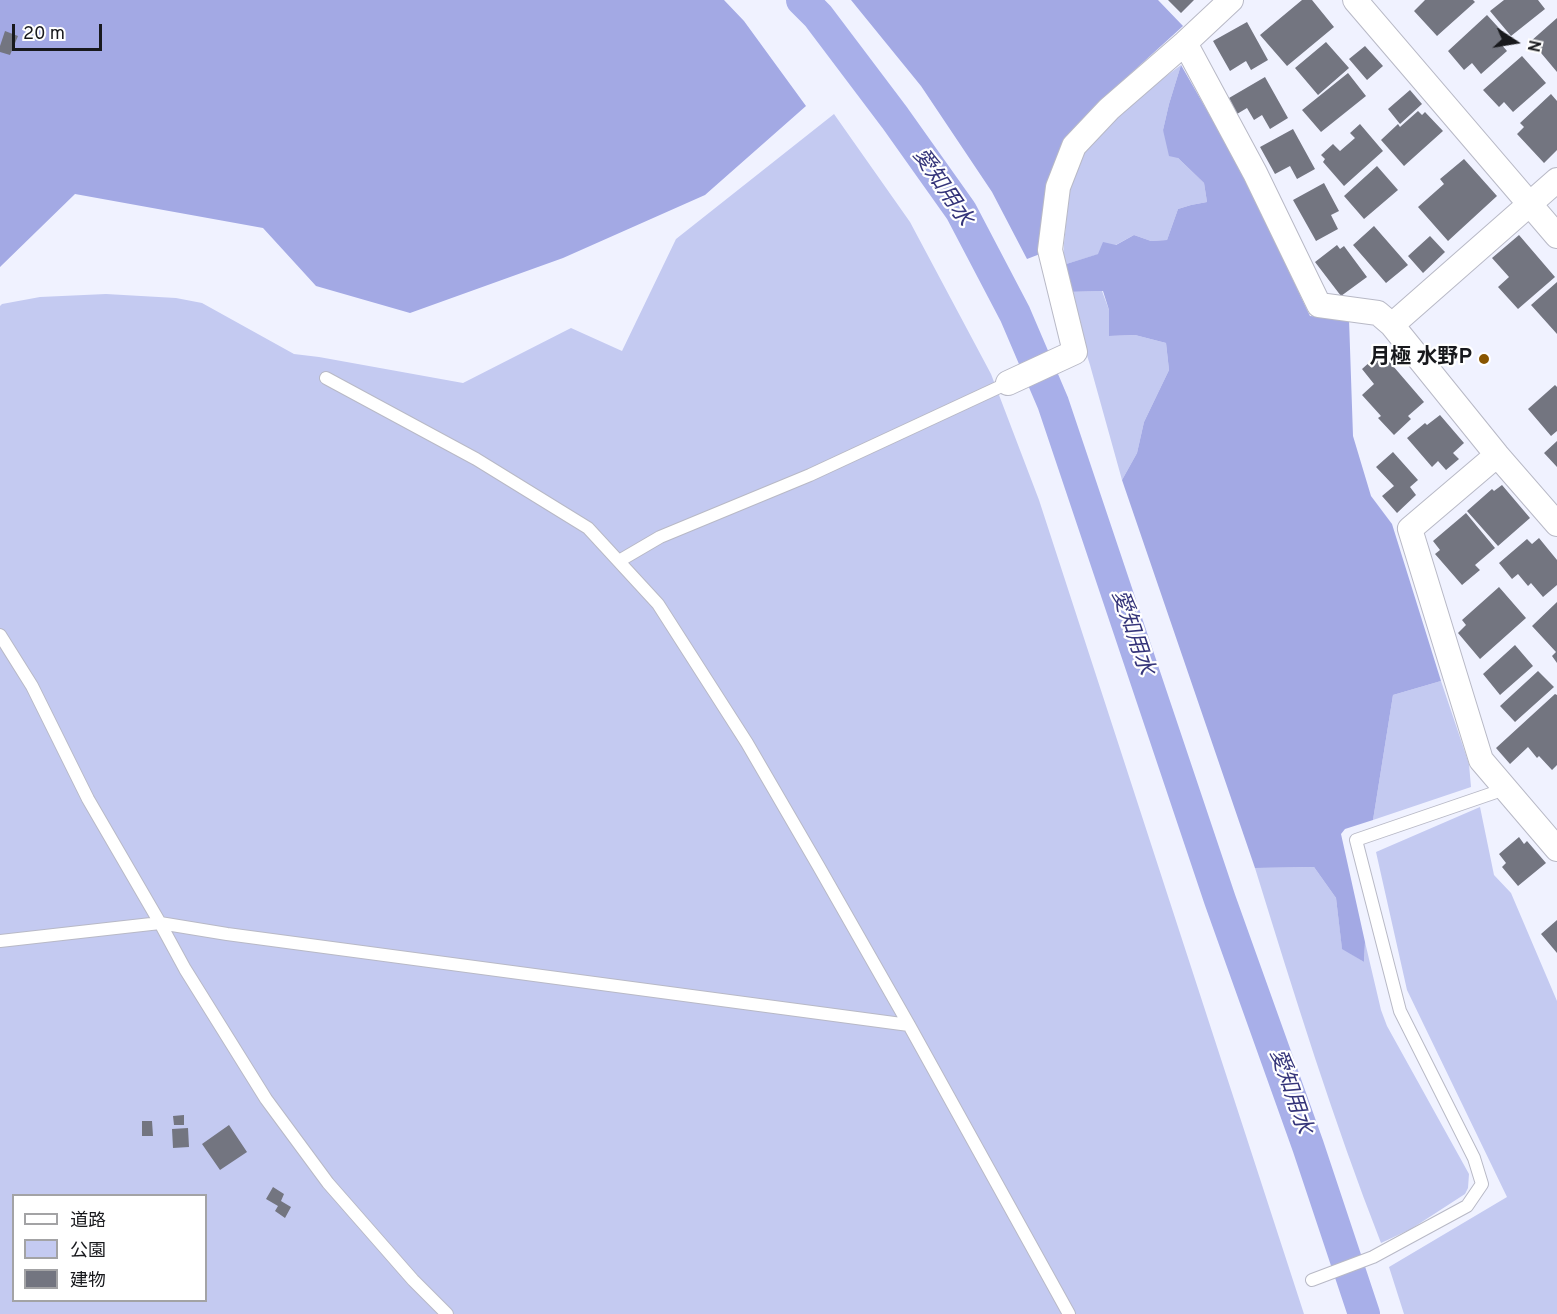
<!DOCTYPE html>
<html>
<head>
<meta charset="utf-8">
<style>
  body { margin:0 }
  #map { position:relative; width:1557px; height:1314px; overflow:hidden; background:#f0f2ff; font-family:Overpass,"Noto Sans JP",sans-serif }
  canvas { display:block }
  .legend { position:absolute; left:12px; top:1194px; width:195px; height:108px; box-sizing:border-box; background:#fff; border:2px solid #a3a3a5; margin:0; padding:8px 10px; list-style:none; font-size:18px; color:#18191d }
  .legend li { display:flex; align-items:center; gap:12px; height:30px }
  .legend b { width:30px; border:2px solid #a3a3a5 }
  .north { position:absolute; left:1485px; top:12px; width:60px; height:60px; -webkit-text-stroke:4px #fff; paint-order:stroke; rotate:102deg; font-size:16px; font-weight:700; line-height:24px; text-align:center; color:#18191d }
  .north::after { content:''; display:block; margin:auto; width:21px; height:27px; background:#18191d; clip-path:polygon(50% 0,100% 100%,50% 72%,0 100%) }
  .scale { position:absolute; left:12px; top:24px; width:90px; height:27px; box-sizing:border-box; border:3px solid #18191d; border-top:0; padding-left:8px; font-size:18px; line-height:21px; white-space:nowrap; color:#18191d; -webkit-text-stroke:4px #fff; paint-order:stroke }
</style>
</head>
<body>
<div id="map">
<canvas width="1557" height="1314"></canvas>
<ul class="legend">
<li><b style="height:8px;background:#fff"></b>道路</li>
<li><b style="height:16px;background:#c4caf1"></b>公園</li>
<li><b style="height:16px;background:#737580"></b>建物</li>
</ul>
<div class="north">N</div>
<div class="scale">20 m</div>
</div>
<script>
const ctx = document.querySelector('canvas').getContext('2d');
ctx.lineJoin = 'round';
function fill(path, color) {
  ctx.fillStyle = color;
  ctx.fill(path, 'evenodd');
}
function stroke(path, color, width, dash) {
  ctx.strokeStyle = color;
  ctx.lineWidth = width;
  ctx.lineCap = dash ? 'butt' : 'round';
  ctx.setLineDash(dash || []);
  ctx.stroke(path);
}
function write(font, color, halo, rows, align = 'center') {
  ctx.font = font + ' Overpass,"Noto Sans JP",sans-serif';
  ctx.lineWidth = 4.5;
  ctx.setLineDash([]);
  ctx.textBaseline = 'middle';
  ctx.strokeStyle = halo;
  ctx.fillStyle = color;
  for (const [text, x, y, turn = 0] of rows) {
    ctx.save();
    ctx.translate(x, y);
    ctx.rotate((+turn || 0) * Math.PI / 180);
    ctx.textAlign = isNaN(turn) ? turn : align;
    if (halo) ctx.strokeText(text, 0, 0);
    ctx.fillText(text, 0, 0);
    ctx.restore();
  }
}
fill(new Path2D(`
  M1181 65 1169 104 1163 130 1178 158 1204 183 1207 202 1191 205 1178 209 1167 240 1151 241 1134 235 1099 254 1063 265 1064 243 1071 179 1083 150 1130 103Z
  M834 114 910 222 991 374 1039 500 1304 1314H0V306L2 304 40 297 106 294 176 298 202 303 294 354 319 357 463 383 571 328 622 351 676 239ZM14 1196H206V1300H14Z
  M1102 291 1109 310V336L1135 335 1166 343 1169 370 1144 422 1137 453 1122 480 1090 365 1067 292Z
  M1441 681 1469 764 1471 787 1373 820 1393 695Z
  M1480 807 1494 875 1511 893 1557 1001V1314H1404L1389 1267 1507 1197 1407 990 1376 852Z
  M1314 867 1336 898 1342 948 1364 962 1365 942 1381 1010 1387 1026 1469 1174 1468 1188 1465 1194 1411 1229 1381 1243C1333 1120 1294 994 1255 868Z`), '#c4caf1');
fill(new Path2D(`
  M0 0H724L744 21 806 106 705 195 563 258 410 313 316 286 263 228 75 194 0 267Z
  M851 0H1158L1183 26 1106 96 1040 254 1027 259 992 192 921 86Z
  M1181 65 1240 168 1310 316 1349 319 1353 436 1371 496 1392 524 1441 681 1393 695 1373 820 1345 829 1341 834 1365 942 1364 962 1342 949 1336 898 1314 867 1255 868 1122 480 1137 453 1144 422 1169 370 1166 343 1135 335 1109 336V310L1103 291 1067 292 1063 265 1098 254 1103 242 1116 245 1134 235 1151 241 1167 240 1178 209 1191 205 1207 202 1204 183 1178 158 1169 156 1163 130 1169 104Z`), '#a3a9e4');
stroke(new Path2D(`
  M802 0 818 16 895 118 961 211 1015 314 1053 403 1220 900 1308 1146 1364 1314`), '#a8afe9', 32);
fill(new Path2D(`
  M1168 0H1194L1181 13Z
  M1302 0H1312L1334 27 1287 66 1260 35Z
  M1425 0H1473L1475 2 1437 36 1414 11Z
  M1504 0H1538L1545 9 1511 36 1490 11Z
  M1487 15 1508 38 1501 44 1507 51 1481 74 1472 63 1464 70 1448 51Z
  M1557 18V72L1531 41Z
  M1247 22 1268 60 1251 70 1246 61 1230 71 1213 41Z
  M5 31 18 36 10 55 0 52V46Z
  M1326 42 1349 68 1318 95 1295 68Z
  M1365 46 1383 66 1367 80 1349 59Z
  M1522 56 1546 83 1513 112 1504 102 1499 107 1483 90Z
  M1348 73 1366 96 1321 132 1302 110Z
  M1265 77 1288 118 1270 129 1262 115 1254 120 1247 108 1237 114 1229 98Z
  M1410 90 1422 104 1400 124 1388 109Z
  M1551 94 1557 101V150L1544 163 1517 134 1524 127 1520 123Z
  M1418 111 1422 115 1425 112 1443 131 1404 166 1381 140 1398 124 1400 127Z
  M1360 124 1383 151 1344 186 1323 162 1325 159 1321 155 1333 144 1340 151 1355 138 1350 133Z
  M1293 129 1315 169 1297 179 1290 166 1275 174 1260 147Z
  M1464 159 1497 196 1448 241 1418 207 1444 184 1440 179Z
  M1377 166 1398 190 1364 219 1344 196Z
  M1324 183 1339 211 1331 215 1338 229 1316 241 1293 200Z
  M1374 226 1408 265 1386 283 1353 245Z
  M1519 235 1555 277 1518 309 1498 287 1509 277 1492 258Z
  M1430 236 1445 252 1423 273 1408 256Z
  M1337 245 1340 249 1344 246 1367 277 1341 296 1315 262Z
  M1557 282V334L1531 305Z
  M1381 352 1424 402 1408 416 1411 419 1394 435 1378 418 1381 416 1362 395 1374 384 1362 369Z
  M1555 385 1557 387V431L1551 436 1528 409Z
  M1440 415 1464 443 1453 453 1459 459 1446 470 1438 461 1432 467 1407 438 1425 423 1427 425Z
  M1557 441V467L1544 453Z
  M1393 452 1418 480 1410 487 1416 495 1397 513 1382 496 1394 486 1376 467Z
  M1502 485 1530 518 1498 546 1467 511 1492 489 1494 491Z
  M1466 513 1495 548 1475 565 1480 570 1462 585 1435 554 1440 550 1433 541Z
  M1539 538 1557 560V585L1543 597 1531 583 1528 586 1518 574 1512 579 1499 563 1527 539 1532 544Z
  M1499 587 1526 618 1480 659 1458 633 1466 625 1462 620Z
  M1557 602V663L1552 656 1556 652 1532 626Z
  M1515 645 1533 666 1500 695 1483 674Z
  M1538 671 1554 687 1515 722 1500 706Z
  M1555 694 1557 695V765L1552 770 1539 756 1537 758 1528 747 1510 764 1496 748Z
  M1519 837 1524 844 1527 841 1546 863 1518 886 1502 867 1506 863 1499 854Z
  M1557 920V953L1541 934Z
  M184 1115V1125H174L173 1116Z
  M142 1121H152L153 1136H142Z
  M229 1125 247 1152 220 1170 202 1144Z
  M188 1128 189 1147 173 1148 172 1129Z
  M273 1187 284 1194 281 1201 291 1207 285 1218 275 1211 278 1206 266 1199Z`), '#737580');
const service = new Path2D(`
  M326 378 476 459 588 528 658 604 747 743 819 867 909 1025 1069 1314
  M619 561 660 537 810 475 1008 383
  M0 635 32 686 88 799 160 923 185 969 266 1099 328 1183 413 1280 447 1314
  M0 941 160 923 227 934 909 1025
  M1312 1280 1373 1257 1467 1206 1482 1184 1474 1158 1400 1011 1356 840 1505 789`);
const minor = new Path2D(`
  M1355 0 1557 236
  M1185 43 1255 173 1319 305 1378 313 1392 325
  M1557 180 1392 325 1497 455 1557 524
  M1008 383 1075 352 1050 250 1058 187 1074 146 1109 109 1185 43 1231 0
  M1497 455 1410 529 1481 760 1557 849`);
stroke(service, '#b8b9c6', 14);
stroke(minor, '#b8b9c6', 26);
stroke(service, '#fff', 12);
stroke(minor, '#fff', 24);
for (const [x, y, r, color] of [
  [1484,359,6,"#895500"]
]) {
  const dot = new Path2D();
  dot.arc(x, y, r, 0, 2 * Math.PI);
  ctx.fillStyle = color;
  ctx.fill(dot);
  stroke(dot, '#fff', 2);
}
write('bold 21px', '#18191d', '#fff', [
  ["月極 水野P",1472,359]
], 'right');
write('italic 22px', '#35357a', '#fff', [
  ["愛知用水",941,188,56],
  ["愛知用水",1131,633,71],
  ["愛知用水",1289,1092,71]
]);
</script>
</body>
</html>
